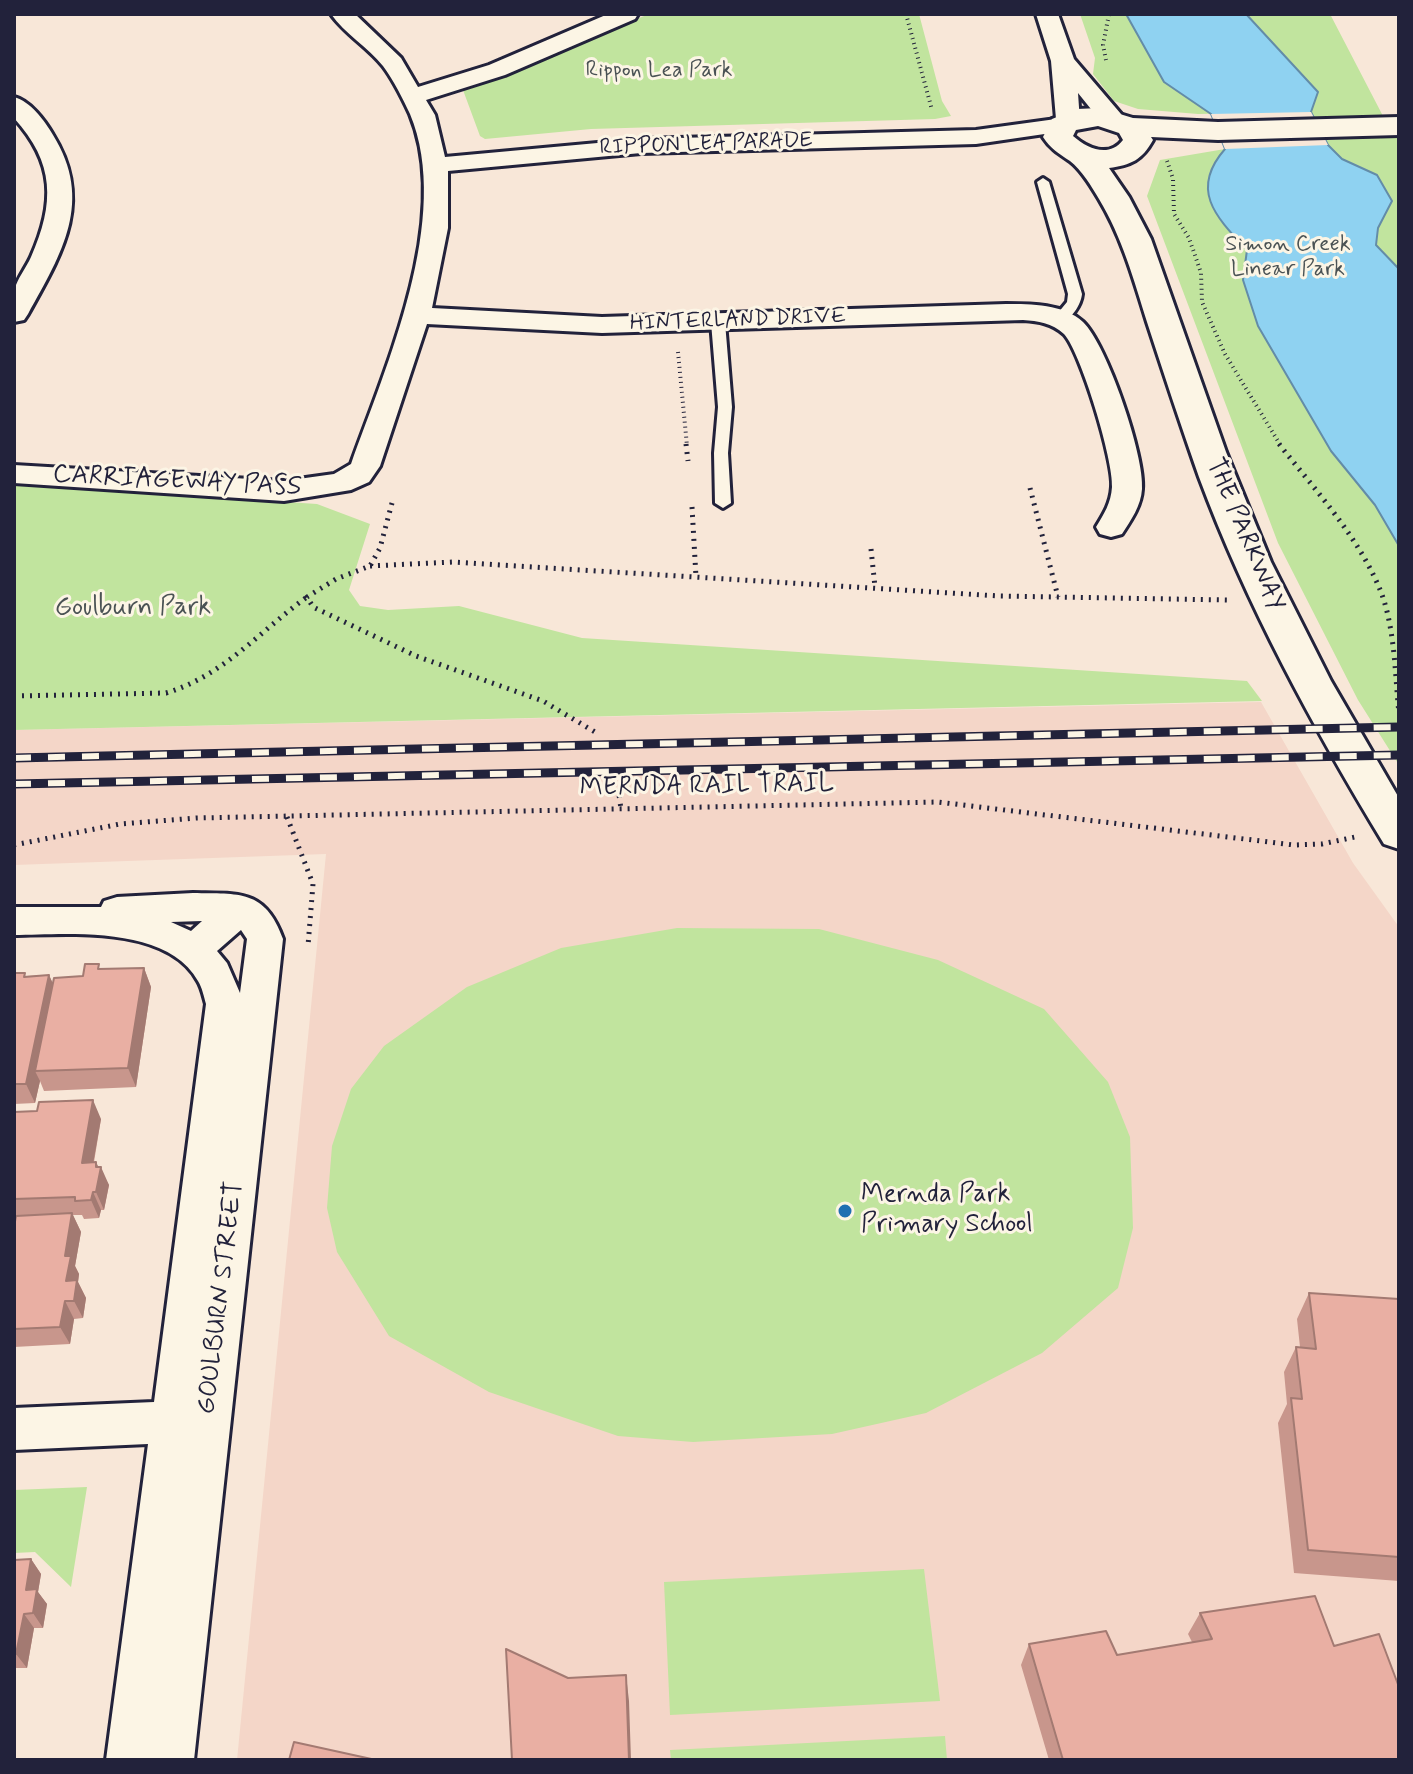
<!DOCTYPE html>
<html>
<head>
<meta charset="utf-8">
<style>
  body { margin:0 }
  #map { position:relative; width:1413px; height:1774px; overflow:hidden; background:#f8e7d8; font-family:Mynerve,sans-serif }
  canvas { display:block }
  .frame { position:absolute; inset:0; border:16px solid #22223b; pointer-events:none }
</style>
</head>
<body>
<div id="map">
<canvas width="1413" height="1774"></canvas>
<div class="frame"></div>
</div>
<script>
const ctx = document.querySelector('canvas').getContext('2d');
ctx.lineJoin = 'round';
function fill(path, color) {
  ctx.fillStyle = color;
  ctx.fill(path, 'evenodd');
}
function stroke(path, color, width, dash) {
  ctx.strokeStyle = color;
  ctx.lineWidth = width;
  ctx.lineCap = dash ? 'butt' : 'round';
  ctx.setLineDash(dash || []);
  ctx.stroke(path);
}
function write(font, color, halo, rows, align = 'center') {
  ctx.font = font + ' Mynerve,sans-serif';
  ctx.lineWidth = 6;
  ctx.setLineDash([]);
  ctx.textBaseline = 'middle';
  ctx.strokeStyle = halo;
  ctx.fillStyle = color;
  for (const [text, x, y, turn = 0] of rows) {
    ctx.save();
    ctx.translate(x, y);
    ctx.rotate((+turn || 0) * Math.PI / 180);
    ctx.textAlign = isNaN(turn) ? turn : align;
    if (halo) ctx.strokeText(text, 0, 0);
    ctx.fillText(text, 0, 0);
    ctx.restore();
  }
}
fill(new Path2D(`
  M1261 702 1353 863 1399 927V1760H237L326 854 14 865V730Z`), '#f4d6c8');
fill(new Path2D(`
  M649 14H919L942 101 951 116 935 119 591 129 485 139 480 136 463 90Z
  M1080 14H1330L1384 118 1315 120 1310 112 1198 114 1138 109 1114 101 1093 74 1095 58Z
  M1399 134V765L1358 700 1278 543 1147 196 1160 160 1225 149 1327 144 1324 137Z
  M14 484 317 504 370 524 349 590 360 606 388 610 459 606 582 638 1247 681 1262 701 14 730Z
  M677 928 819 929 938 960 1044 1009 1108 1082 1130 1137 1133 1228 1118 1288 1042 1353 926 1413 832 1434 693 1442 618 1436 489 1392 389 1336 337 1252 327 1208 332 1146 351 1089 384 1046 467 987 561 948Z
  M87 1487 71 1587 35 1552 14 1553V1490Z
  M924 1569 940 1701 670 1715 664 1582Z
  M945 1736 947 1760H671L670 1750Z`), '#c1e49e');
const water = new Path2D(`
  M1126 14H1246L1318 92 1311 112 1328 145 1342 159 1377 175 1392 201 1378 228 1376 245 1399 269V546L1375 505 1331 451 1258 326 1243 280 1247 250C1216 217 1189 190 1225 149L1211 114 1164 82Z`);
fill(water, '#8fd2f1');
stroke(water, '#638ca8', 2);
fill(new Path2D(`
  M1311 112 1328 145 1225 149 1211 114Z`), '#f8e7d8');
const lane = new Path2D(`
  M1043 178 1049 182 1082 294C1081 305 1071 320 1060 323L1053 319 1067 302 1068 294 1037 182Z
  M718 318 725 322 732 407 728 453 731 503 723 508 715 503 714 453 718 407 711 322Z`);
const street = new Path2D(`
  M331 14H355L401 58 418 87 489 65 608 14H638L635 19 505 75 426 100 435 115 445 157 641 139 976 130 1056 119 1051 61 1036 14H1058L1074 59 1121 114 1124 119 1121 124H1103L1078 93 1080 122 1072 130 976 144 641 153 448 171V228L432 308 602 317 1006 304C1031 304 1064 304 1083 322 1107 345 1145 457 1142 489 1141 506 1131 520 1122 534L1111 537 1100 534 1096 527C1104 514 1111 503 1112 487 1114 462 1081 352 1064 334 1052 323 1038 321 1023 320L602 333 427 324 380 466 369 482 351 490 284 501 14 483V465L284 481 334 474 351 464C386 366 453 217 410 114 403 99 393 79 383 66 368 47 345 34 331 14Z
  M14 97C30 101 45 121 53 135 94 201 62 253 28 314L24 320 14 322C14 313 12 300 14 291 17 279 26 268 31 257 55 203 55 163 14 118Z
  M193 893C239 894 265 889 283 939L194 1760H106L148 1444 14 1450V1408L154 1402 206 1004C204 997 202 987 198 981 167 925 68 934 14 935V907H101L104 901 117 897ZM202 921 191 931 171 922ZM241 930 247 939 240 993 227 963 217 951Z`);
const secondary = new Path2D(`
  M1100 108 1133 118 1218 122 1399 117V135L1218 140 1151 137 1153 140C1142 160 1131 165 1109 168L1129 197 1151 239 1226 452 1271 562 1331 681 1399 798V849L1384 844C1313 727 1247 606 1199 477 1181 426 1164 374 1147 322 1134 280 1122 237 1099 199 1092 187 1081 169 1070 161 1058 153 1051 149 1043 137L1052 119 1077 109ZM1098 126 1119 133 1123 140C1109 158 1088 149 1073 136L1076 130Z`);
stroke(lane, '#22223b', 6);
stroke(street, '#22223b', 6);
stroke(secondary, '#22223b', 6);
stroke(new Path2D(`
  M906 14 932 110
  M1106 60 1103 45 1109 14
  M1167 161 1173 179 1174 214 1189 238 1201 273 1202 302 1225 354 1281 446
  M678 352 687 446`), '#22223b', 4, [1, 4]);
stroke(new Path2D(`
  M686 444 688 461
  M1279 444C1315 490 1359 537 1381 592 1395 629 1395 675 1399 714
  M1030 488 1058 597
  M392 503 380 548 370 566 336 579 307 597 313 607 416 656 543 701 595 732
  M692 507 696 577
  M871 549 875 587
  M370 566 453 562 999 596 1228 600
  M14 696 166 693C223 676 260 631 307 597
  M618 788 621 809
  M287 817 313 884 308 946
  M14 845 120 824 197 818 938 802 1294 845 1322 844 1355 837`), '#22223b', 5, [2, 6]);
fill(lane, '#fcf5e5');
fill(street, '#fcf5e5');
fill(secondary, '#fcf5e5');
const rail = new Path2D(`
  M14 758 1399 727
  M14 784 1399 755`);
stroke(rail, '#22223b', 9);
stroke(rail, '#fcf5e5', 6, [17]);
fill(new Path2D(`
  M144 968 151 987 136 1087 44 1091 40 1081 35 1103 14 1104V973L26 976 49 975 53 984 83 976 101 969Z
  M14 1112 101 1119 94 1162 98 1167 109 1185 104 1210H101L99 1218 84 1219 82 1215H73L81 1232 75 1266 79 1274 78 1282 86 1298 83 1318 74 1319 70 1344 14 1347V1227L16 1218H14Z
  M1309 1293 1399 1299V1581L1294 1573 1278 1423 1287 1404 1284 1372 1296 1347H1300L1297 1319Z
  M31 1559 41 1574 38 1592 47 1604 43 1628H34L27 1668H14V1560Z
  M1200 1613 1334 1646 1399 1760H1049L1021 1665 1029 1644 1117 1655 1192 1642 1188 1634Z`), '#c8968c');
fill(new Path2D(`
  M144 968 151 987 136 1087 128 1068Z
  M49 975 58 995 35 1071 40 1081 35 1103 26 1084Z
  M93 1100 101 1119 90 1181 82 1163Z
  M96 1162 100 1170 101 1167 109 1185 104 1210 96 1192Z
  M93 1192 101 1210 99 1218 91 1200Z
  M72 1213 81 1232 75 1266 79 1274 78 1282 86 1298 83 1318 74 1301 66 1281 65 1256Z
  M65 1301 74 1319 70 1344 60 1327Z
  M31 1559 41 1574 38 1592 47 1604 43 1628 33 1613 26 1590Z
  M24 1614 34 1628 27 1668 16 1654Z
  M626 1675 629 1701 631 1760H629Z`), '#a37a72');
const building = new Path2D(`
  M85 964H99L98 969 144 968 128 1068 35 1071 54 978 83 976Z
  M14 973H25L24 977 49 975 26 1084H14Z
  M93 1100 82 1163 96 1162V1167H101L96 1192H93L91 1200 75 1201V1197L14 1199V1112L37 1111 39 1102Z
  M72 1213 65 1256H71L66 1281 77 1280 74 1301H65L60 1327 14 1329V1227L16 1216Z
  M1309 1293 1399 1299V1557L1308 1550 1291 1398 1302 1399 1296 1347 1316 1349Z
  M31 1559 26 1590 37 1589 33 1613 24 1614 16 1654H14V1560Z
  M1315 1596 1334 1646 1379 1634 1399 1687V1760H1063L1029 1644 1106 1631 1117 1655 1212 1639 1200 1613Z
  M506 1649 568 1678 626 1675 629 1760H512Z
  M294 1742 376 1760H289Z`);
fill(building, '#e9afa3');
stroke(building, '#a37a72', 2);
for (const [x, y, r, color] of [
  [845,1211,8,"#1f6fb2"]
]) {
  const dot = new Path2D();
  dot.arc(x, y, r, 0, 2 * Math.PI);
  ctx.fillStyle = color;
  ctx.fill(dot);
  stroke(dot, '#fcf5e5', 3);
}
write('22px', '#4a5254', '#fcf5e5', [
  ["Rippon Lea Park",659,71],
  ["Simon Creek",1288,245],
  ["Linear Park",1288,270]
]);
write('22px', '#22223b', '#fcf5e5', [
  ["RIPPON LEA PARADE",706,145,-2],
  ["HINTERLAND DRIVE",738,321,-2]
]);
write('26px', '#22223b', '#fcf5e5', [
  ["CARRIAGEWAY PASS",177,482,3],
  ["THE PARKWAY",1244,535,67],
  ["MERNDA RAIL TRAIL",707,787,-1],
  ["GOULBURN STREET",222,1298,-83]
]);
write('26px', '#4a5254', '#fcf5e5', [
  ["Goulburn Park",133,609]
]);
write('26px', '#22223b', '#fcf5e5', [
  ["Mernda Park",861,1196],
  ["Primary School",861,1226]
], 'left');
</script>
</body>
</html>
